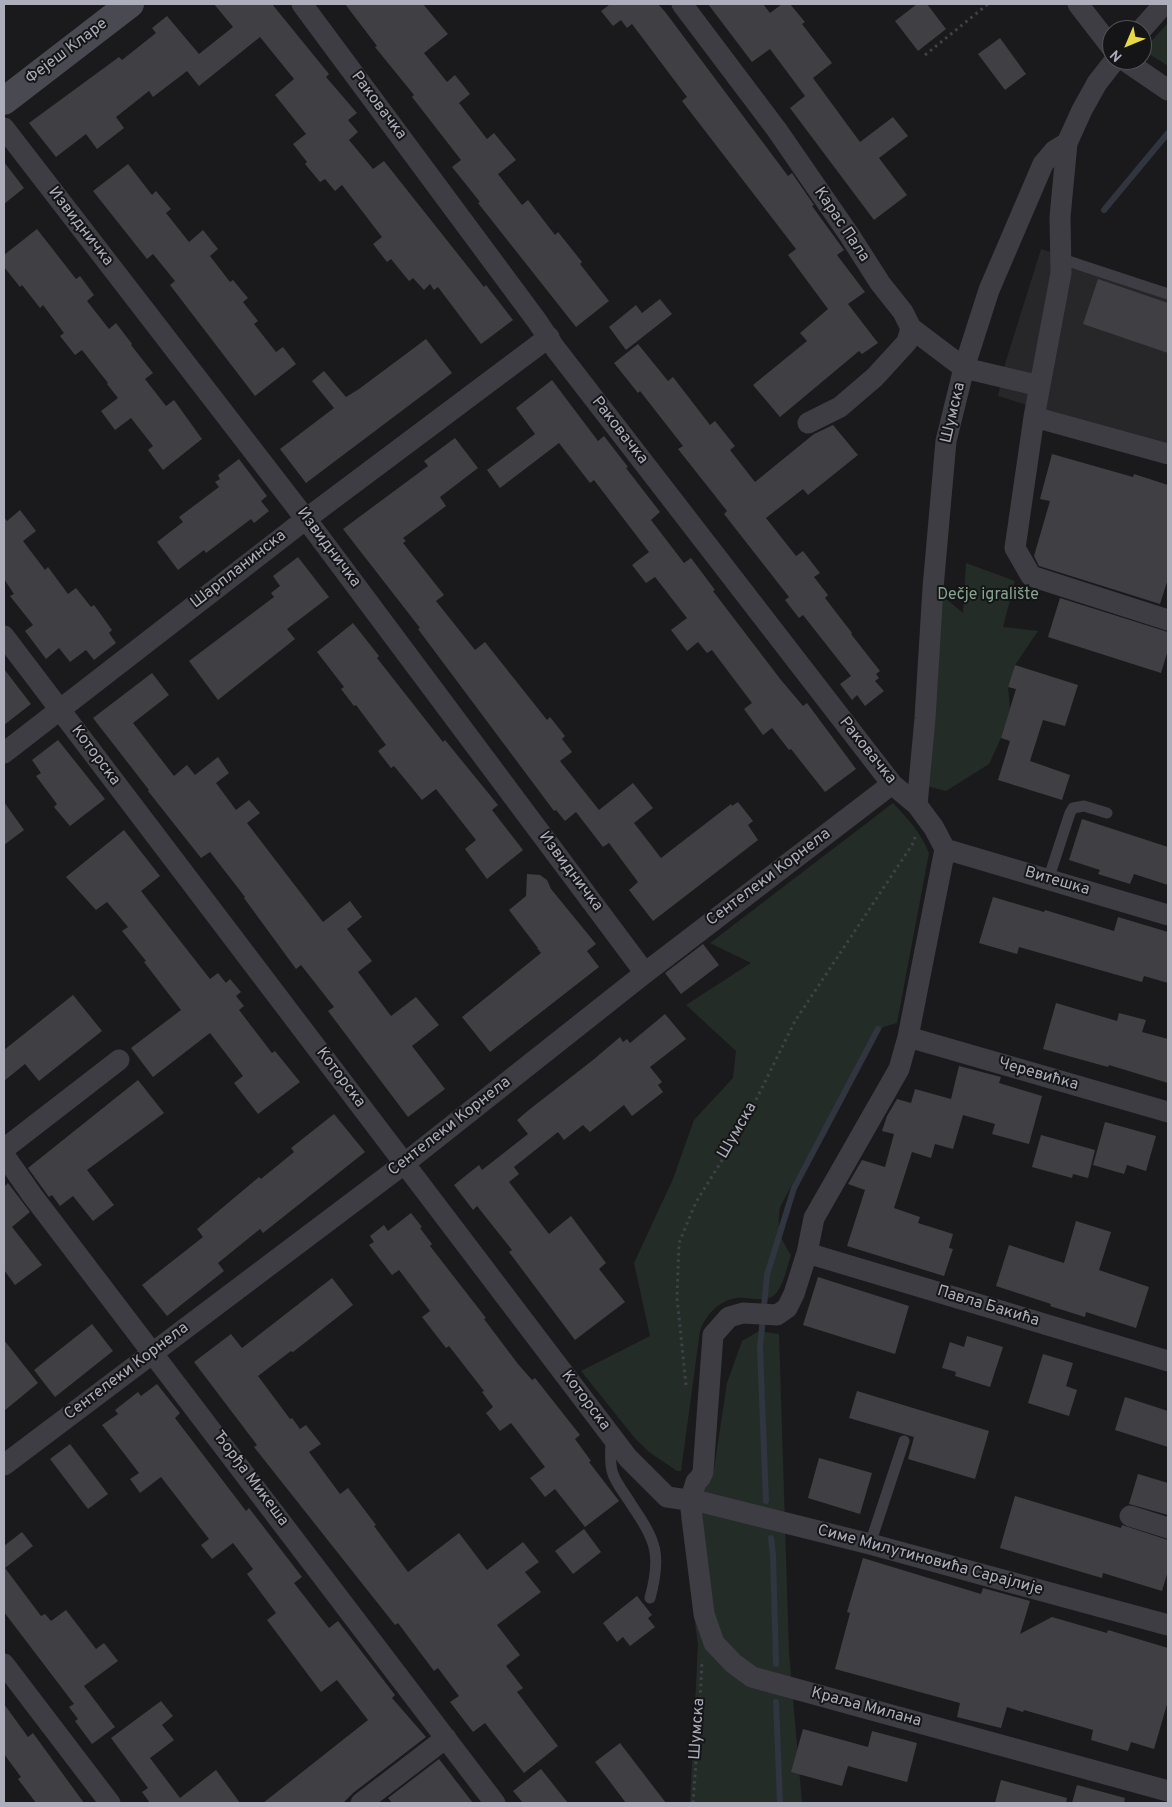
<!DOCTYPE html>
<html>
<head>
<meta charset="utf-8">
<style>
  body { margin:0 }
  #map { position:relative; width:1172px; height:1807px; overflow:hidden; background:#1a1a1c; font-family:Overpass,sans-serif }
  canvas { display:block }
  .frame { position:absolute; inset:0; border:5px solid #adaebb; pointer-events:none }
  .north { position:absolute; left:1102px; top:20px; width:50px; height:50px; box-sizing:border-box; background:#151517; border:1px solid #525259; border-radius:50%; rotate:225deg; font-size:14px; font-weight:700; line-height:20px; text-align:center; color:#adaebb }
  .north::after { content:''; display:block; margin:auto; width:18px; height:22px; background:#e8d846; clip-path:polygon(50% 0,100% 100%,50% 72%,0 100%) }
</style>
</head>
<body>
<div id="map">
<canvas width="1172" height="1807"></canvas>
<div class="frame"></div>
<div class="north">N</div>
</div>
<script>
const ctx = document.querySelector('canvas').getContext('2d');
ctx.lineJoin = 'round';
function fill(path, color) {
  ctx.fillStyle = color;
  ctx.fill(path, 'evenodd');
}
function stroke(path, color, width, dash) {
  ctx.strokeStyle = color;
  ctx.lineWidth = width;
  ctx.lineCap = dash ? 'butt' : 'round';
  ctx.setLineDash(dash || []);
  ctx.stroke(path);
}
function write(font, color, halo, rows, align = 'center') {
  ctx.font = font + ' Overpass,sans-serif';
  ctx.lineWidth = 4;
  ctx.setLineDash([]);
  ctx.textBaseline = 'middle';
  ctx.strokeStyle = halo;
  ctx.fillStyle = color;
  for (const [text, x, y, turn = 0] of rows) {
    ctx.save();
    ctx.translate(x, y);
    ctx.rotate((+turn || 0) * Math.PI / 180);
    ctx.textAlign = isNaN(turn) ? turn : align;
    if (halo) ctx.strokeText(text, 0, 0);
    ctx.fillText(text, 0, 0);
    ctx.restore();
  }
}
fill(new Path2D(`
  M1041 249 1168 288V449L998 396 1005 364Z`), '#272629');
fill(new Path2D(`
  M1168 23V66L1143 50Z
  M966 563 1015 581 1003 627 1038 631 1015 665 1008 687 1010 709 1001 738 989 764 946 791 919 784 933 588 963 613Z
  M893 803C908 819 921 833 929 853L897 1023 883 1027 870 1041 780 1207C777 1230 779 1236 791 1255 787 1267 784 1283 777 1292 769 1305 748 1296 736 1298 718 1301 706 1315 700 1331L681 1471H677L649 1452 634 1437 581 1371 650 1336 634 1263 673 1179 694 1120 733 1078 736 1051 686 1005 751 963 710 943Z
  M759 1331 779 1334 789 1652 802 1803H690L698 1645 681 1518 713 1475 727 1383 742 1341Z`), '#242c27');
stroke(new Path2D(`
  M1104 210 1168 133
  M766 1501 760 1348 767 1275 794 1188 878 1029
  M771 1538 773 1554 776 1664
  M776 1702 780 1803`), '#303540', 6);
fill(new Path2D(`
  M214 4H272L329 74 326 77 357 113 348 120 358 132 349 140 373 169 384 161 484 287 486 285 513 320 481 344 438 287 434 290 430 284 424 290 413 278 409 281 391 259 387 262 373 244 382 237 342 185 335 191 325 179 320 182 305 164 307 162 293 144 306 134 275 95 294 79 260 37 199 86 187 71 153 97 149 91 116 117 124 128 97 149 86 134 56 157 29 123 119 57 122 60 156 33 152 28 167 16 199 54 233 27Z
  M345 4H423L448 34 424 53 447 82 455 75 470 94 459 103 487 139 494 133 516 160 498 174 522 205 528 200 555 235 558 232 582 262 580 264 609 301 576 327 478 203 480 202 452 167 461 160 412 97 414 95 375 47 377 46Z
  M608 4H658L666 13 788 176 792 173 814 205 812 206 844 250 837 255 865 292 848 304 878 343 862 354 859 351 780 417 753 385 807 341 800 333 828 309 788 255 796 249 682 101 687 97 632 24 627 28 621 20 613 26 601 11 609 5Z
  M708 4H763L770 13 782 4H790L805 22 802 24 832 63 813 78 860 142 893 117 908 136 879 158 907 195 874 220 790 108 805 96 770 49 752 62Z
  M917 4H927L946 29 918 51 895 21Z
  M1000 38 1026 74 1005 90 978 54Z
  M4 162 24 188 4 204Z
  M128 164 152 195 156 191 171 209 166 213 189 242 203 230 218 249 210 256 230 282 233 280 248 298 243 302 258 321 254 324 276 352 283 347 296 364 255 396 170 285 175 281 153 254 147 259 93 191Z
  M37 229 76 279 80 276 94 295 87 301 109 329 116 323 132 344 131 345 153 373 145 379 166 406 174 400 202 439 163 470 148 450 153 446 131 418 115 430 101 411 118 398 107 384 108 383 82 350 75 355 60 336 64 333 43 305 40 308 22 285 20 287 4 267V255Z
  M1098 279 1168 303V353L1083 324Z
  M660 299 672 314 626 350 609 327 636 305 642 313Z
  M426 339 452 373 306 483 280 449 334 408 312 381 324 371 346 397 359 389Z
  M638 344 668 381 673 377 710 425 715 421 735 446 730 450 755 482 814 434 833 425 858 455 808 495 803 489 766 518 796 556 803 551 820 573 814 577 828 595 825 598 852 633 851 634 880 671 876 674 879 678 875 681 884 691 865 706 857 695 852 700 840 684 851 676 803 615 799 618 785 600 789 597 724 514 727 511 678 449 683 446 640 391 638 393 614 363Z
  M552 380 598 441 604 436 628 467 626 468 660 512 651 520 684 563 691 558 715 590 713 591 781 680 803 706 807 703 856 769 825 792 791 749 789 750 772 728 763 735 744 709 752 703 712 650 707 653 698 642 687 651 671 630 687 618 655 577 646 583 632 565 649 552 594 480 590 483 559 443 500 488 487 470 535 434 516 408Z
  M455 438 478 468 440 497 446 506 403 538 406 541 403 543 444 595 436 601 475 650 485 642 547 720 550 717 565 736 562 739 572 752 560 761 599 810 633 783 653 808 634 823 661 858 731 804 732 806 738 802 753 821 748 825 758 840 653 921 629 890 638 882 609 843 603 847 576 812 565 821 556 810 554 811 418 629 420 628 343 529 428 466 424 461Z
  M1052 454 1133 477 1134 474 1168 485V579L1160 604 1039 566 1034 556 1050 501 1040 499Z
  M239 459 267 496 261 501 269 511 254 523 251 519 206 553 204 550 178 570 157 542 183 522 179 517 219 487 215 482 220 479 218 475Z
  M20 510 36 531 23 541 45 570 48 567 68 594 76 588 91 607 94 605 112 630 109 633 116 643 94 660 86 650 70 662 59 648 46 659 25 631 33 625 10 596 14 594 4 579V517L7 521Z
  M298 557 329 597 287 629 295 639 218 700 189 661 274 597 271 593 280 586 273 576Z
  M1060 598 1168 632V650L1161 673 1048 637Z
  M353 623 379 656 377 658 443 742 445 740 498 805 492 810 523 850 487 879 465 849 476 840 436 789 422 800 394 766 391 768 378 751 386 745 356 705 354 706 341 689 344 687 317 652Z
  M1015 665 1078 685 1065 726 1043 720 1030 761 1070 775 1062 800 998 780 1010 741 1001 738 1016 689 1008 687Z
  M4 669 31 704 4 725Z
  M152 673 169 695 133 723 174 776 187 765 195 775 218 757 229 773 216 783 236 810 249 800 260 813 247 823 323 922 350 901 362 917 347 929 372 961 358 972 391 1016 416 997 439 1025 412 1046 445 1089 408 1117 328 1011 334 1007 301 965 296 969 244 898 245 897 210 852 201 858 148 791 149 790 93 718Z
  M58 740 105 799 70 826 54 807 57 804 36 776 41 773 32 760Z
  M4 802 24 830 4 845Z
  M1082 819 1168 847V885L1134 874 1130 884 1098 874 1100 870 1069 860Z
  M124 830 160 876 141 891 210 979 218 973 226 983 230 979 241 992 236 996 244 1006 239 1010 272 1053 275 1051 300 1082 258 1114 234 1083 243 1076 210 1033 153 1077 131 1048 181 1010 144 962 146 961 122 931 128 927 107 902 96 910 66 877Z
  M527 874 540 875 547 880 551 889 596 944 587 951 599 967 490 1052 462 1017 541 953 537 948H538L509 910 526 896Z
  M993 897 1044 912 1045 910 1114 931 1118 917 1168 932V983L1144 976 1142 982 1019 947 1017 954 979 943Z
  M703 944 719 965 681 994 665 973Z
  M73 995 102 1031 39 1081 25 1064 4 1081V1050Z
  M1056 1003 1117 1021 1119 1013 1146 1020 1142 1032 1168 1039V1083L1109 1065 1108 1067 1043 1049Z
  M665 1014 686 1039 650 1067 662 1082 658 1085 663 1092 632 1116 624 1105 590 1132 583 1125 564 1140 558 1132 514 1167 519 1174 509 1182 549 1234 571 1216 606 1263 599 1269 625 1302 575 1340 509 1252 512 1250 477 1206 473 1210 454 1185 479 1165 482 1170 528 1134 517 1120 530 1109 593 1060 620 1037 623 1042 627 1039 630 1043Z
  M959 1066 1001 1077 999 1083 1042 1096 1029 1144 992 1134 995 1124 963 1115 953 1149 935 1144 931 1158 912 1152 894 1208 920 1217 918 1223 953 1234 949 1248 953 1249 944 1276 847 1246 865 1190 848 1184 862 1160 885 1167 894 1134 882 1131 887 1116 897 1099 911 1103 915 1089 951 1099Z
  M138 1080 164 1113 87 1170 114 1205 93 1221 73 1196 60 1206 52 1195 49 1197 28 1168Z
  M334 1114 365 1152 263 1233 260 1229 218 1263 224 1271 167 1316 142 1285 203 1237 197 1229 259 1177 261 1179 294 1152 291 1148Z
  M1105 1122 1156 1136 1146 1171 1127 1165 1124 1174 1093 1165Z
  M1041 1135 1095 1150 1088 1178 1073 1174 1072 1178 1032 1167Z
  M8 1183 30 1212 12 1227 42 1265 15 1285 4 1270V1187Z
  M411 1213 422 1227 420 1228 432 1244 430 1246 486 1318 484 1319 518 1364 532 1380 535 1378 580 1435 575 1439 591 1461 589 1462 619 1501 585 1527 555 1489 545 1497 530 1478 545 1467 511 1423 500 1431 486 1413 493 1407 482 1392 484 1391 449 1346 446 1348 422 1317 430 1311 399 1270 392 1275 369 1245 374 1242 370 1236 384 1225 388 1231Z
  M1076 1221 1111 1232 1099 1270 1149 1287 1136 1328 1086 1312 1085 1317 1050 1306 1051 1304 996 1286 1009 1245 1064 1263Z
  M818 1277 909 1306 895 1354 803 1325Z
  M332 1278 353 1305 293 1352 291 1351 258 1376 290 1419 292 1418 300 1429 306 1425 321 1444 309 1452 340 1494 348 1488 376 1525 374 1526 408 1572 459 1533 487 1570 523 1542 539 1562 525 1572 541 1592 497 1625 520 1655 506 1666 523 1688 517 1692 558 1746 524 1773 485 1723 473 1732 450 1702 459 1696 438 1668 434 1671 398 1623 395 1625 254 1447 257 1445 194 1362 231 1334 242 1348Z
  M92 1324 113 1351 55 1397 34 1370Z
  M967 1336 1003 1347 990 1387 955 1376 956 1372 942 1368 950 1342 964 1347Z
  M4 1340 38 1383 4 1411Z
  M1043 1354 1073 1363 1066 1386 1077 1390 1069 1416 1028 1403Z
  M157 1384 180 1413 175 1418 246 1511 249 1508 302 1577 294 1583 329 1628 338 1621 395 1695 392 1698 426 1737 353 1793 343 1803H263L368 1720 337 1680 321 1692 267 1620 276 1613 247 1574 253 1569 233 1543 212 1559 201 1545 209 1539 161 1477 140 1493 130 1479 139 1473 102 1425 118 1414 115 1410 138 1392 141 1396Z
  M857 1391 989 1431 975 1479 908 1459 914 1437 849 1418Z
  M1125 1397 1168 1411V1447L1115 1430Z
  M70 1444 108 1494 88 1509 50 1459Z
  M819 1458 872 1473 860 1514 808 1498Z
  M1138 1474 1168 1483V1515L1129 1504Z
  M1015 1496 1121 1528 1122 1525 1168 1540V1571L1162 1591 1103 1573 1102 1578 1000 1548Z
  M584 1529 601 1552 573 1574 555 1551Z
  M22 1532 33 1546 5 1568 41 1616 45 1614 51 1621 66 1610 96 1649 104 1643 118 1661 84 1686 115 1727 92 1744 75 1721 78 1719 69 1707 74 1704 4 1612V1546Z
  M863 1558 981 1594 983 1588 1030 1601 1020 1634 1052 1617 1107 1633 1108 1630 1168 1648V1701L1154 1749 1131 1742 1128 1751 1091 1740 1093 1730 1024 1710 1023 1712 1007 1707 1001 1728 957 1717 960 1703 835 1669 850 1613 847 1612Z
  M637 1596 652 1615 648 1618 655 1627 630 1646 623 1637 617 1642 603 1623Z
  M161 1701 173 1716 162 1725 174 1740 150 1758 180 1798 216 1770 240 1803H150L142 1792 148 1788 111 1738Z
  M4 1704 28 1737 33 1733 84 1803H36L18 1779 21 1777 4 1754Z
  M803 1729 868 1747 872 1731 917 1743 907 1782 848 1766 842 1786 791 1772Z
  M620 1743 646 1777 666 1803H626L595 1762Z
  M439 1759 473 1803H392L388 1798Z
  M541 1769 568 1803H523L513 1791Z
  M1001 1780 1067 1798 1066 1803H995Z
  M1077 1785 1125 1798 1124 1803H1072Z`), '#403f43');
stroke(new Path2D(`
  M925 55 988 4
  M686 1385 677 1298 679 1243 696 1202 726 1154 758 1096 795 1021 912 845 915 837
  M693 1803 699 1721 702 1660`), '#414148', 3, [2.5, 4]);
stroke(new Path2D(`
  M1062 259 1168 294
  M1048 880 1070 813 1073 808 1084 806 1107 813
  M611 1439C611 1450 609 1464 613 1474 617 1485 625 1494 631 1504 656 1541 662 1554 650 1598
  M870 1544 904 1441`), '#3e3d43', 11);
stroke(new Path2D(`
  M302 4 537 321 555 348 892 784 917 805 934 828 945 849
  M682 4 777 130 850 236 880 283 903 312 911 328 907 342 875 377 840 407 808 423
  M1078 4 1112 48
  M1141 30 1164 4
  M1124 60 1168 90
  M4 128 315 531 645 973
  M1067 143 1060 217 1061 273 1034 417 1015 548 1031 576 1168 620
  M911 328 964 368 1040 386
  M1034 417 1168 454
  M4 636 628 1458 667 1497 702 1502 870 1544 1168 1625
  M4 753 306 519 549 337
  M917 805 925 718 933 588 946 441 964 368 989 290 1043 164 1054 151 1067 143 1082 110 1097 83 1115 60
  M945 849 908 1037 899 1069 814 1218 807 1253 794 1294 787 1308 777 1315 743 1313 729 1317 713 1335 703 1472 700 1478 696 1482 690 1501 704 1614 714 1643 733 1663 752 1677 1168 1791
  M945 849 1168 915
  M908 1037 1168 1112
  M4 1149 119 1060
  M4 1155 32 1195 495 1803
  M807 1253 1168 1361
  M4 1465 405 1163 645 973 892 784
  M1130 1516 1168 1528
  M4 1664 110 1803
  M361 1803 446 1738`), '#3e3d43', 21);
stroke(new Path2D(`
  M4 101 130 4`), '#494951', 28);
write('16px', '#adaebb', '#151517', [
  ["Фејеш Кларе",67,52,-37],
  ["Раковачка",378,106,53],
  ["Карас Пала",841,225,56],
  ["Извидничка",80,227,52],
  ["Шумска",954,413,-77],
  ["Раковачка",619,431,52],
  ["Извидничка",328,548,53],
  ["Шарпланинска",239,570,-38],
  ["Раковачка",867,751,51],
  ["Которска",95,756,53],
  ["Извидничка",570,872,53],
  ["Сентелеки Корнела",769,878,-37],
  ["Витешка",1057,882,16],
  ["Черевићка",1038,1075,16],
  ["Которска",340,1078,53],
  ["Сентелеки Корнела",450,1127,-38],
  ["Шумска",738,1131,-60],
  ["Павла Бакића",988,1307,17],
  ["Сентелеки Корнела",127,1372,-37],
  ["Которска",585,1401,53],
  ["Ђорђа Микеша",250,1479,53],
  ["Симе Милутиновића Сарајлије",930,1561,15],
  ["Краља Милана",866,1708,15],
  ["Шумска",698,1729,-86]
]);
write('16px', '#86a48f', '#151517', [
  ["Dečje igralište",988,596]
]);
</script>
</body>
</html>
